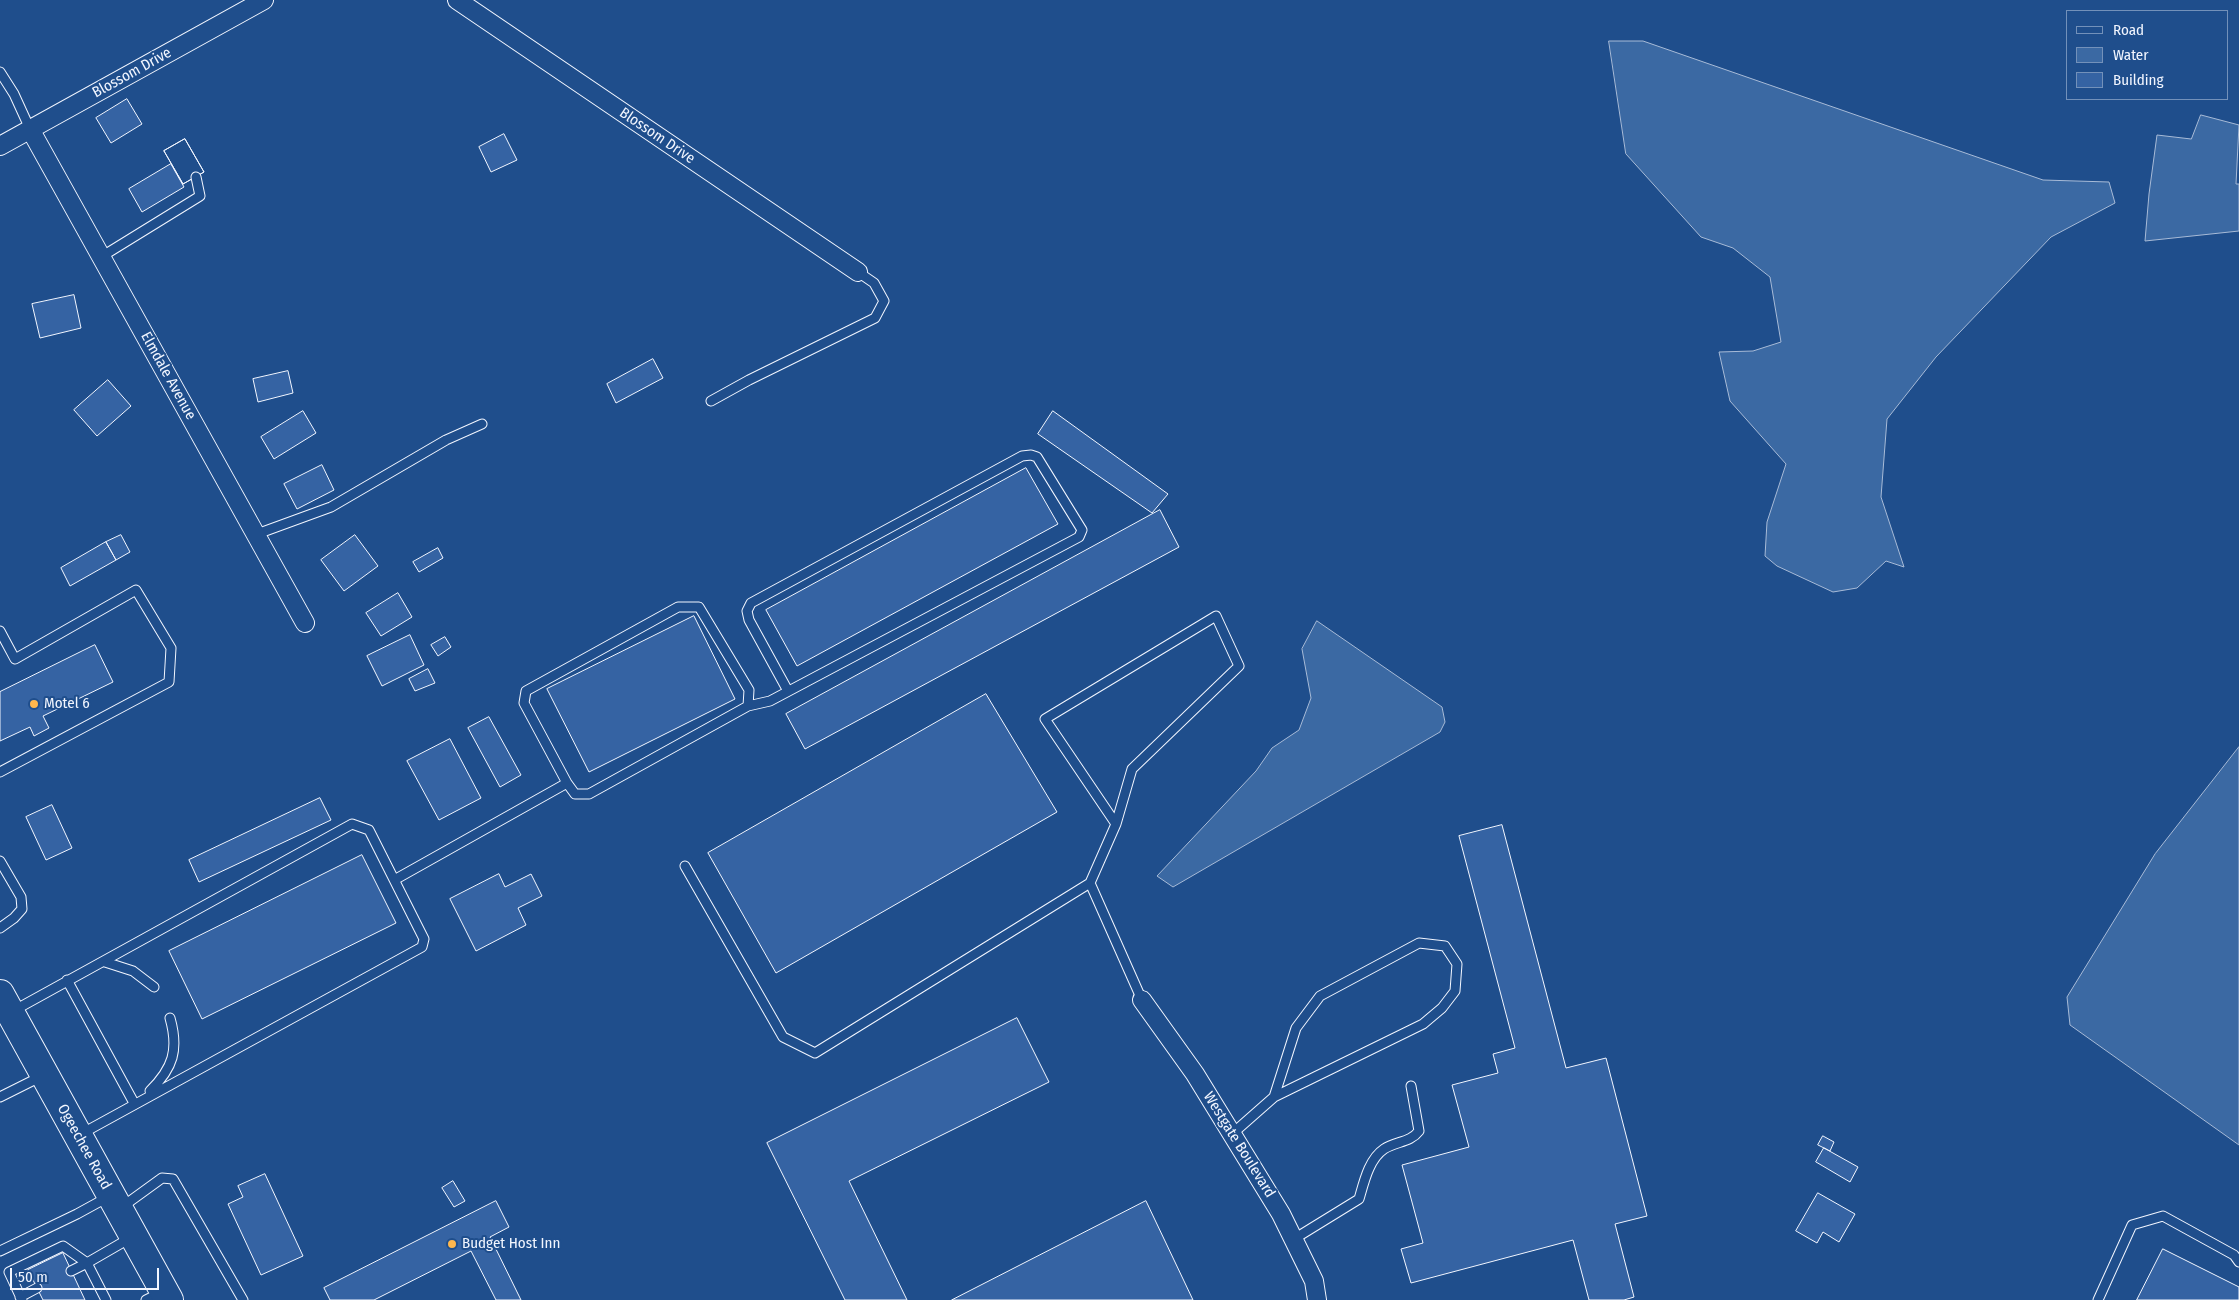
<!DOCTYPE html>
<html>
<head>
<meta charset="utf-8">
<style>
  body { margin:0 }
  #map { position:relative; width:2239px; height:1300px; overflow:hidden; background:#1f4e8c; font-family:"Fira Sans Condensed",sans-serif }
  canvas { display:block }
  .legend { position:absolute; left:2066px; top:10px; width:162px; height:90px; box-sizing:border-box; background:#1f4e8c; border:1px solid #7391ba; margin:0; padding:6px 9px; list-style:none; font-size:15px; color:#f2f6ff }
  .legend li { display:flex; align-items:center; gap:10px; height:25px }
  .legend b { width:25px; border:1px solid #7391ba }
  .scale { position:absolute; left:10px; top:1268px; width:149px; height:22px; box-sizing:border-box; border:2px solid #f2f6ff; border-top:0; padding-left:6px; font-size:15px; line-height:18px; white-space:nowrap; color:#f2f6ff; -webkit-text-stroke:4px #1f4e8c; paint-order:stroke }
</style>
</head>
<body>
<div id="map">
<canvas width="2239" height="1300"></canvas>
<ul class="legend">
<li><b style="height:6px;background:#1f4e8c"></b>Road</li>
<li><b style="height:14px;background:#3b69a3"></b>Water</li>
<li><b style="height:14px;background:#3563a3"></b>Building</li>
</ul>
<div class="scale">50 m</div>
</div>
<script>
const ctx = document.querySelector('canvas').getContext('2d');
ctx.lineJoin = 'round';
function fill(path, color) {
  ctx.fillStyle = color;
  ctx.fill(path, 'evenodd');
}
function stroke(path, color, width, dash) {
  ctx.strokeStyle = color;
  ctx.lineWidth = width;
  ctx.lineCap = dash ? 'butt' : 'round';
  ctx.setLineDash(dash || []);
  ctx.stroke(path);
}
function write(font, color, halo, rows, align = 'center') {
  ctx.font = font + ' "Fira Sans Condensed",sans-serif';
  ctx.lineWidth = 4;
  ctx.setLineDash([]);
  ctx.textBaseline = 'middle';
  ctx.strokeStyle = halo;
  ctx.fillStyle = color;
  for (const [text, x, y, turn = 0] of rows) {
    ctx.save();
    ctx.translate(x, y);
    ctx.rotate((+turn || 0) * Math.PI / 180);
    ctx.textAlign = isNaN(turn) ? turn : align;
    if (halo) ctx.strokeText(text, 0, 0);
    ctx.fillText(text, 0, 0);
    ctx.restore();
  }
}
const water = new Path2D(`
  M1609 41H1643L2043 180 2109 182 2115 203 2051 237 1936 357 1887 419 1881 497 1904 567 1886 561 1857 588 1833 592 1777 566 1765 556 1767 522 1786 464 1730 401 1719 352 1753 351 1781 342 1770 277 1733 248 1701 237 1626 154Z
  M2201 115 2239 125 2236 184H2239V231L2145 241 2149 194 2157 135 2191 139Z
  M1317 621 1442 707 1445 722 1440 732 1173 887 1157 876 1256 771 1272 748 1299 730 1311 698 1302 649Z
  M2239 747V1145L2070 1025 2067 997 2155 854Z`);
fill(water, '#3b69a3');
stroke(water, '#a8bbd7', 1);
const building = new Path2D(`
  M127 99 142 124 111 143 96 118Z
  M504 134 517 160 491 172 479 147Z
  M185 139 204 172 183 184 164 151Z
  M185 139 204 172 183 184 164 151Z
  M171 164 184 187 142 212 129 189Z
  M74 295 81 328 40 338 32 304Z
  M653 359 663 378 616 403 607 384Z
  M288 371 293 393 258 402 253 379Z
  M108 380 131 406 97 436 74 410Z
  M303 411 316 433 274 459 261 437Z
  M1053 411 1168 494 1152 513 1038 434Z
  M322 465 334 490 297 509 284 484Z
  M1026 468 1058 524 797 666 766 610Z
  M1160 510 1179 547 805 749 786 714Z
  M121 535 130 552 116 560 106 542Z
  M355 535 378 566 344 591 321 560Z
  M106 542 116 560 70 586 61 568Z
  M438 548 443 558 419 572 413 562Z
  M398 593 412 617 381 636 366 613Z
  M694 616 735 699 589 772 547 689Z
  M410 635 424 665 382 686 367 656Z
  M445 637 451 647 438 656 431 645Z
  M95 645 113 682 43 716 49 728 34 736 30 727 0 741V692Z
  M428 669 435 683 415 691 409 679Z
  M986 694 1057 812 776 973 708 853Z
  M489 717 521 775 500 787 468 728Z
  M450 739 481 798 439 820 407 761Z
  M320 798 331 820 199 882 189 860Z
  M52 805 72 848 46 860 26 817Z
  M1502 825 1566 1068 1606 1058 1647 1216 1615 1224 1634 1297 1624 1300H1589L1573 1240 1411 1283 1401 1249 1423 1243 1402 1165 1469 1147 1452 1085 1498 1073 1493 1054 1515 1048 1459 836Z
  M362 855 396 923 202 1019 169 951Z
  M499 874 505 887 531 874 542 896 518 908 526 925 476 951 450 899Z
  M1017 1018 1049 1082 849 1181 907 1300H845L767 1143Z
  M1823 1136 1834 1142 1830 1151 1818 1145Z
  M1824 1148 1858 1167 1850 1182 1816 1162Z
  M265 1174 303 1256 261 1275 228 1204 243 1197 238 1186Z
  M453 1181 465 1201 454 1207 442 1188Z
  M1818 1193 1855 1214 1839 1242 1823 1232 1817 1243 1796 1231Z
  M496 1201 509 1227 490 1237 521 1300H496L471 1251 374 1300H330L324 1288Z
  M1146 1201 1193 1300H952Z
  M2163 1249 2239 1287V1300H2137Z
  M63 1253 85 1300H43L28 1270Z`);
fill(building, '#3563a3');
stroke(building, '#f2f6ff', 1);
const service = new Path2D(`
  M0 72 14 94 30 129
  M101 257 200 196 196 177
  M711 401 749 380 875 318 884 301 874 283 858 272
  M257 534 331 507 446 440 482 424
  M0 631 15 659 136 590 171 648 169 682 0 772
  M748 706 770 701 1079 537 1082 530 1037 457 1031 455 1022 456 751 603 747 611 749 620 788 691
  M0 861 21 897 22 909 14 918 0 928
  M685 866 783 1037 815 1053 1090 883 1142 1000
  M396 879 567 783 524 703 526 691 678 607H699L749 690 748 706 589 794H575L567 783
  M1090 883 1116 824 1132 769 1239 666 1216 616 1045 719 1116 824
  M105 962 133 971 154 987
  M67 980 134 1103
  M13 1011 352 824 369 830 424 939 422 947 81 1134
  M150 1091C173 1068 179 1050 170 1018
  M0 1097 42 1076
  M1232 1134 1274 1097 1423 1024 1442 1008 1455 991 1457 964 1445 946 1419 943 1320 996 1296 1028 1274 1097
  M122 1207 162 1178 173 1179 243 1300
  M1294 1239 1359 1199C1364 1182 1369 1159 1384 1149 1396 1141 1410 1143 1419 1131L1411 1086
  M0 1251 77 1214 108 1197
  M20 1297 37 1288
  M22 1300 9 1272 63 1246 87 1263 71 1271
  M106 1300 87 1263 132 1237
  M146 1300 162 1292
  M2098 1300 2132 1225 2163 1216 2234 1255 2239 1262`);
const minor = new Path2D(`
  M457 0 858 272
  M30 129 305 623
  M0 146 264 0
  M1142 1000 1195 1074 1281 1214 1314 1281 1317 1300`);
const primary = new Path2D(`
  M0 994 169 1300`);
stroke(service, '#f2f6ff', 11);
stroke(minor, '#f2f6ff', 20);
stroke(primary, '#f2f6ff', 30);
stroke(service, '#1f4e8c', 9);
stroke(minor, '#1f4e8c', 18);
stroke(primary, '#1f4e8c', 28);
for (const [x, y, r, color] of [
  [34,704,5,"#ffb74d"],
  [452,1244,5,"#ffb74d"]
]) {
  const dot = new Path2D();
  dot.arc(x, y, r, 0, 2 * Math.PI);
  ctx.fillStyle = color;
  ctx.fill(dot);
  stroke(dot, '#1f4e8c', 2);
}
write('15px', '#f2f6ff', '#1f4e8c', [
  ["Blossom Drive",132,73,-29],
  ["Blossom Drive",657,136,34],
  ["Elmdale Avenue",168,376,61],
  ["Westgate Boulevard",1239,1145,58],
  ["Ogeechee Road",84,1147,61]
]);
write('15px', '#f2f6ff', '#1f4e8c', [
  ["Motel 6",44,704],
  ["Budget Host Inn",462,1244]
], 'left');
</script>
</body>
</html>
